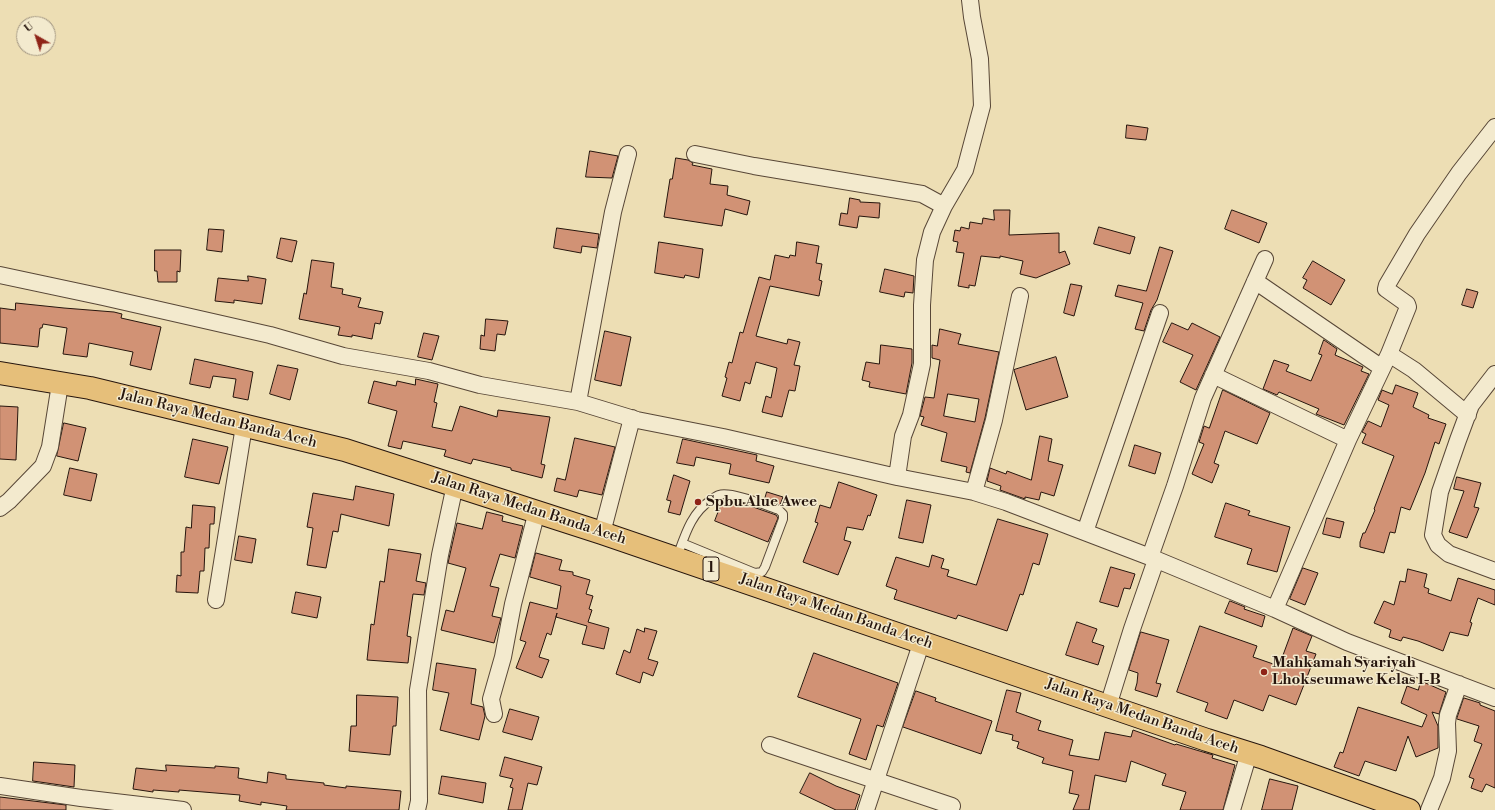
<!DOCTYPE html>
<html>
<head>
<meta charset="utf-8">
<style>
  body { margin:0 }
  #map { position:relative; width:1495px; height:810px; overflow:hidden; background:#eddeb4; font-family:"Libre Bodoni",serif }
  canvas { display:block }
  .north { position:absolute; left:16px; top:16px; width:40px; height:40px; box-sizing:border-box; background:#f3eace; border:1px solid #a19581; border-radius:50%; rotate:321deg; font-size:11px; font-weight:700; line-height:16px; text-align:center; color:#26150d }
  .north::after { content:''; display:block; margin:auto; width:14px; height:18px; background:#8f2418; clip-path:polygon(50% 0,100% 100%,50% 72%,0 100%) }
</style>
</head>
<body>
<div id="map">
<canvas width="1495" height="810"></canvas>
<div class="north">U</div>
</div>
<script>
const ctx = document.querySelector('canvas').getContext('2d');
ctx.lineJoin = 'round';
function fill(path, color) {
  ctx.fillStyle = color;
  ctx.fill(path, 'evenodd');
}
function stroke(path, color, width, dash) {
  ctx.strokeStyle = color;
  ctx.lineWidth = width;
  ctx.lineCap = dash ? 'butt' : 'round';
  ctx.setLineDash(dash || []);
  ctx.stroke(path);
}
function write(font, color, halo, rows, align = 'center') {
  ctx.font = font + ' "Libre Bodoni",serif';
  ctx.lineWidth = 3;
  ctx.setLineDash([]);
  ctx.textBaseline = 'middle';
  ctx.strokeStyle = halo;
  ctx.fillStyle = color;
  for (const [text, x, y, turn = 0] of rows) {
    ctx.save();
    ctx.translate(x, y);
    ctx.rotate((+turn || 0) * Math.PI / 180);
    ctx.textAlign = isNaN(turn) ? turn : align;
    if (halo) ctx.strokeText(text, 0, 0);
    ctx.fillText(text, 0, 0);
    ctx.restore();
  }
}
const building = new Path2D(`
  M1127 125 1148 128 1146 140 1126 138Z
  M590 151 618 156 612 178 586 177Z
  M676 158 688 160 693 163 692 165 712 169 710 184 728 186 727 195 750 201 747 215 725 209 722 226 664 217 670 179H672Z
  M850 198 860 200V202L880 203 879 218 859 216 857 228 839 225 841 213 847 214Z
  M994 210H1010L1009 235 1059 233V253L1065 251 1070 264 1036 278 1020 274 1023 261 1000 256V258L981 256 975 286 969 285V288L958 286 964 253 956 252 958 242 953 241 955 230 960 231 961 227 969 229 970 222 982 224 983 218 994 220Z
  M1232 210 1267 223 1259 243 1225 229Z
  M1099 227 1135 237 1130 254 1094 244Z
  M557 228 599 234 597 248 582 246 581 253 554 248Z
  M209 229 224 230 222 252 207 250Z
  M281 238 297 241 292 262 277 258Z
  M659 242 703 249 699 278 685 275 684 278 655 273Z
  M797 242 819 246 816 263 822 264 819 280 822 281 819 296 770 286 756 336 787 344 788 339 800 342 794 365 800 366 795 391 789 390 782 417 762 412 766 396 771 398 777 368 756 362 750 384 745 382 740 401 722 396 727 378 725 377 729 362 732 363 740 332 743 333 759 277 770 280 775 255 789 258 790 255 795 256Z
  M1160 247 1173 251 1157 300 1151 310 1144 331 1135 329 1143 303 1115 296 1118 285 1146 291Z
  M155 250H181L180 272 177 271V282H158L157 271H155Z
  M312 260 334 263 331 287 343 289 342 294 361 298 358 307 383 312 380 324 375 323 372 339 352 335V337L338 335 340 327 299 319 304 293 306 294Z
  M1313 261 1345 280 1331 305 1303 288 1307 280 1303 278Z
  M885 269 914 276 913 293 905 292 904 297 880 292Z
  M248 276 266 279 262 304 234 300V303L215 301 218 278 248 281Z
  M1071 284 1082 286 1074 316 1064 313Z
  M1467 289 1478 292 1473 308 1462 305Z
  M16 303 64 308 114 312 122 314 121 318 161 327 151 370 130 365 133 352 89 343 87 357 63 354 67 328 43 324 42 328H40L38 347 0 343V308L15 310Z
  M486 319 508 321 505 335 497 334 495 351 480 349 481 335 484 336Z
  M1172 323 1188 330 1192 323 1220 337 1196 390 1180 382 1193 355 1163 342Z
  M940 329 961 334 958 344 999 352 985 418 970 473 966 472 967 467 941 461 947 433 921 425 924 417 920 416 925 397 934 398 940 360 932 358V345L937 346ZM948 394 979 399 975 422 944 416Z
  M605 331 631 337 621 386 595 380Z
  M424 333 439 336 432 360 418 357Z
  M1324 340 1337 349 1335 355 1363 367 1361 371 1369 374 1344 425 1316 414 1319 409 1279 392 1277 395 1263 389 1274 360 1289 365 1286 371 1311 381 1322 355 1319 354Z
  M881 345 912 349V363L906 394 869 387 870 382 862 380 866 362 879 364Z
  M1056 357 1068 397 1026 410 1014 370Z
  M195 359 253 372 248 400 233 397 236 379 213 376 210 388 190 384Z
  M278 365 298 369 290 400 270 394Z
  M416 379 438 384 434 402 437 403 432 427 452 431 460 406 497 417 498 410 550 417 541 464 545 465 542 478 511 470V468L473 459 471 464 444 456 446 450 403 441 401 449 388 446 397 411 368 403 374 381 396 386 397 381 415 385Z
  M1396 385 1418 393 1413 407 1429 415 1428 418 1446 424 1439 444 1435 442 1425 473 1410 510 1401 507 1395 533 1390 532 1384 553 1360 547V542L1363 533H1365L1375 510 1374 509 1394 456 1362 443 1366 434 1362 432 1368 421 1381 427 1389 405 1378 400 1382 390 1392 394Z
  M1223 390 1270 413 1257 444 1225 431 1214 463 1219 465 1212 483 1192 474 1204 444 1199 442 1204 426 1209 428Z
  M0 406 18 407 16 460 0 459Z
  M64 423 86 428 78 461 57 456Z
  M1040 436 1052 439 1048 461 1063 465 1054 496 1041 492 1039 500 1025 497V499L1000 490 1001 486 987 481 990 468 1006 474 1007 471 1031 480Z
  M575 438 615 447 602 495 579 490 577 497 554 491 557 478 565 480Z
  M193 439 228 447 219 484 185 477Z
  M683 439 757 455 756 461 774 466 769 483 729 474 731 464 696 457 694 466 677 463Z
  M1135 445 1161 453 1155 474 1129 466Z
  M70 468 97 474 91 501 64 495Z
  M674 475 690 481 680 515 668 512 671 501 667 500Z
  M1457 477 1481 483 1474 507 1479 508 1467 538 1449 532 1464 491 1454 489Z
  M839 482 877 495 870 516 868 515 863 530 847 527 844 540 851 542 838 575 803 562 818 523 815 522 820 505 830 508Z
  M356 486 394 494 389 526 341 514 338 532 333 531 326 568 307 565 313 528 307 527 313 493 353 500Z
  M767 492 783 497 780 505 765 499Z
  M723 500 739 502 776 515 778 518 768 542 715 521Z
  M907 500 931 505 923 543 899 538Z
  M1226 503 1250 511 1248 515 1290 527 1277 572 1247 564 1252 549 1215 537Z
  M193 505 215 507 214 524H210L209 548H205L204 571H200L198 593 176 592 177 575 181 576V552H184L186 527 191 528Z
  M487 512 503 516 502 521 523 526 515 558 500 554 490 586 499 588 492 616 501 618 494 643 441 630 446 610 454 612 466 568 448 563 457 523 482 529Z
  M1327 518 1344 522 1340 538 1323 534Z
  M998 519 1048 534 1039 565 1033 563 1023 595 1020 594 1007 631 958 615 956 619 894 599 897 590 886 586 896 557 929 567 932 555 944 559 941 568 949 570 947 576 976 585Z
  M239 536 256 539 252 563 235 560Z
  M389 549 421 554 416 581 426 583 424 595 413 594 407 636 411 637 408 663 367 660 371 624 374 625 380 581 384 582Z
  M536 553 562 560 559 570 573 572V575L590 580 586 594 593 596 589 609 592 610 588 622 609 628 604 649 582 644 587 626 556 617 557 613 551 635 547 633 539 657 549 660 542 678 516 668 526 642 520 640 530 602 557 609 561 586 530 577Z
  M1111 567 1135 574 1130 589 1124 588 1118 607 1100 602Z
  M1303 568 1318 573 1305 605 1290 599Z
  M1408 569 1427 574 1424 587 1429 589 1428 593 1451 601 1458 578 1495 590V605L1478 598 1470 622 1472 623 1468 636 1450 632 1443 651 1418 641 1403 637 1401 641 1389 637 1391 630 1374 623 1384 601 1394 605 1400 581 1405 582Z
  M296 592 321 597 317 618 292 613Z
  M1230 601 1245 607 1244 609 1265 616 1262 627 1225 613Z
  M1077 622 1097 629 1092 642 1104 646 1098 665 1066 655Z
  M1200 626 1257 646 1253 657 1279 666 1293 628 1312 636 1306 651 1316 654 1296 705 1269 695 1263 711 1234 700 1227 719 1205 711 1208 703 1177 692Z
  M645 628 657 631 648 659 658 662 653 676 643 672 640 683 616 674 624 650 630 653 637 629 644 632Z
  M1141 632 1169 640 1156 683 1161 684 1157 697 1135 690 1137 683 1138 673 1129 670Z
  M814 653 898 683 883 727 877 725 866 760 849 754 861 719 798 697Z
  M437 663 476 669 471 704 483 707 485 716 479 740 440 730 449 693 433 690Z
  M1421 681 1446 692 1439 714 1432 712 1438 726V748L1416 757 1408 736 1396 771 1365 761 1359 776 1334 767 1340 752 1343 753 1358 707 1422 727 1427 715 1401 703 1407 686 1418 690Z
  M1007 690 1021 693 1016 712 1041 721 1038 730 1073 740 1069 755 1099 760 1105 732 1131 737 1133 730 1175 745 1176 744 1213 755 1212 758 1235 765 1223 810H1180L1186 792 1162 785 1166 774 1131 761 1126 782 1095 775 1089 810H1073L1079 795 1069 793 1073 771 1042 763 1044 758 1017 748 1019 742 1012 740 1013 735 996 731Z
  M916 691 936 698 935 701 992 721 981 754 903 727Z
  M357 695 398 697 396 726H393L390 755 349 751 351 726H356Z
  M1464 698 1480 703V705L1495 711V788L1486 784 1482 792 1471 788 1474 779 1469 777 1482 744 1474 741 1479 726 1457 719Z
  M510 709 539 717 532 740 503 732Z
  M505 757 542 767 537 785 528 783 522 810H508L513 788 510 787 513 779 500 776Z
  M34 762 75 765 74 787 33 781Z
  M166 765 215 768V766L239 768 238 778 267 783 268 772 286 775V779L324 783V785L346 788V786L401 791 399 810H286L287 806 261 802V805L239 801 240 795 179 790V792L153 790V792L133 789 136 768 166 771Z
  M810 773 836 786 860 795 855 810H836L800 793Z
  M442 776 486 783 483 803 439 794Z
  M1270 779 1298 786 1292 810H1262Z
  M0 797 66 805V810H0Z`);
fill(building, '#d19275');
stroke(building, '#26150d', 1);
const lane = new Path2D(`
  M677 557C685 535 691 513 711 500 714 498 717 495 719 495 731 491 767 506 779 510L783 514V519L765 567 762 572 755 573 682 543`);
const street = new Path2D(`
  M970 0 972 17 980 59 982 106 965 170 944 206 932 232 925 260 922 305V364L911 415 903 436 897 477 974 492 1006 502 1150 557 1275 609 1347 642 1495 698
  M695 154 754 166 922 194 944 206
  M0 275 103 297 270 335 343 356 429 371 480 385 578 402 637 420 723 437 897 477
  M1255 281 1382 368
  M1495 374 1471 405 1458 440 1440 492 1433 535 1438 545 1449 554 1495 571
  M1213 375 1348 440
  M578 402 613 212 628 154
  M1468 415 1414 370 1389 354 1408 307 1407 304 1386 289 1387 285 1417 234 1459 173 1495 127
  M974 492 994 420 1020 296
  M0 508 9 501 43 466 50 447 60 384
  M1085 532 1160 313
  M602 533 632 418
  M1150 557 1175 486 1203 398 1265 259
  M216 600 244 426
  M1275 609 1348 440 1389 354
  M1108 706 1132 629 1156 560
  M494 714 491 699 503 657 513 604 537 511
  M770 745 952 806
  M0 786 81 798 183 810
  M417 810 419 801 418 690 440 555 455 485
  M866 810 922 641
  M1232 810 1249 753
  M1429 810 1442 778 1448 751 1447 723 1448 715 1459 684`);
const highway = new Path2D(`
  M0 373 90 388 345 450 602 533 1207 740 1261 757 1409 810`);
stroke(lane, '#584737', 10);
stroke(street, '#584737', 18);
stroke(highway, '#26150d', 24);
stroke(lane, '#f3eace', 8);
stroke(street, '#f3eace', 16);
stroke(highway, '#e6bf7a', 22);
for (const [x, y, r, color] of [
  [698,502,4,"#8f2418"],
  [1264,672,4,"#8f2418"]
]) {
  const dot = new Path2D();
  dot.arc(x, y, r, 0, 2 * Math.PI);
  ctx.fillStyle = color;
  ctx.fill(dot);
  stroke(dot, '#f3eace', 1.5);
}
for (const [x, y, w] of [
  [711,569,16]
]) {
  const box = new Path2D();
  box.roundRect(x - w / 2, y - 12, w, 24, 3);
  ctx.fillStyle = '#f3eace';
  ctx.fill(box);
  stroke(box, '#26150d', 1);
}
write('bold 14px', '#26150d', null, [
  ["1",711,569]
]);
write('15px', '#26150d', '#f3eace', [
  ["Jalan Raya Medan Banda Aceh",218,419,14],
  ["Jalan Raya Medan Banda Aceh",529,509,18],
  ["Jalan Raya Medan Banda Aceh",836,612,19],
  ["Jalan Raya Medan Banda Aceh",1142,717,19]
]);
write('bold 15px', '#26150d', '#f3eace', [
  ["Spbu Alue Awee",706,502],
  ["Mahkamah Syariyah",1272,663],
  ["Lhokseumawe Kelas I-B",1272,680]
], 'left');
</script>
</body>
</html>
